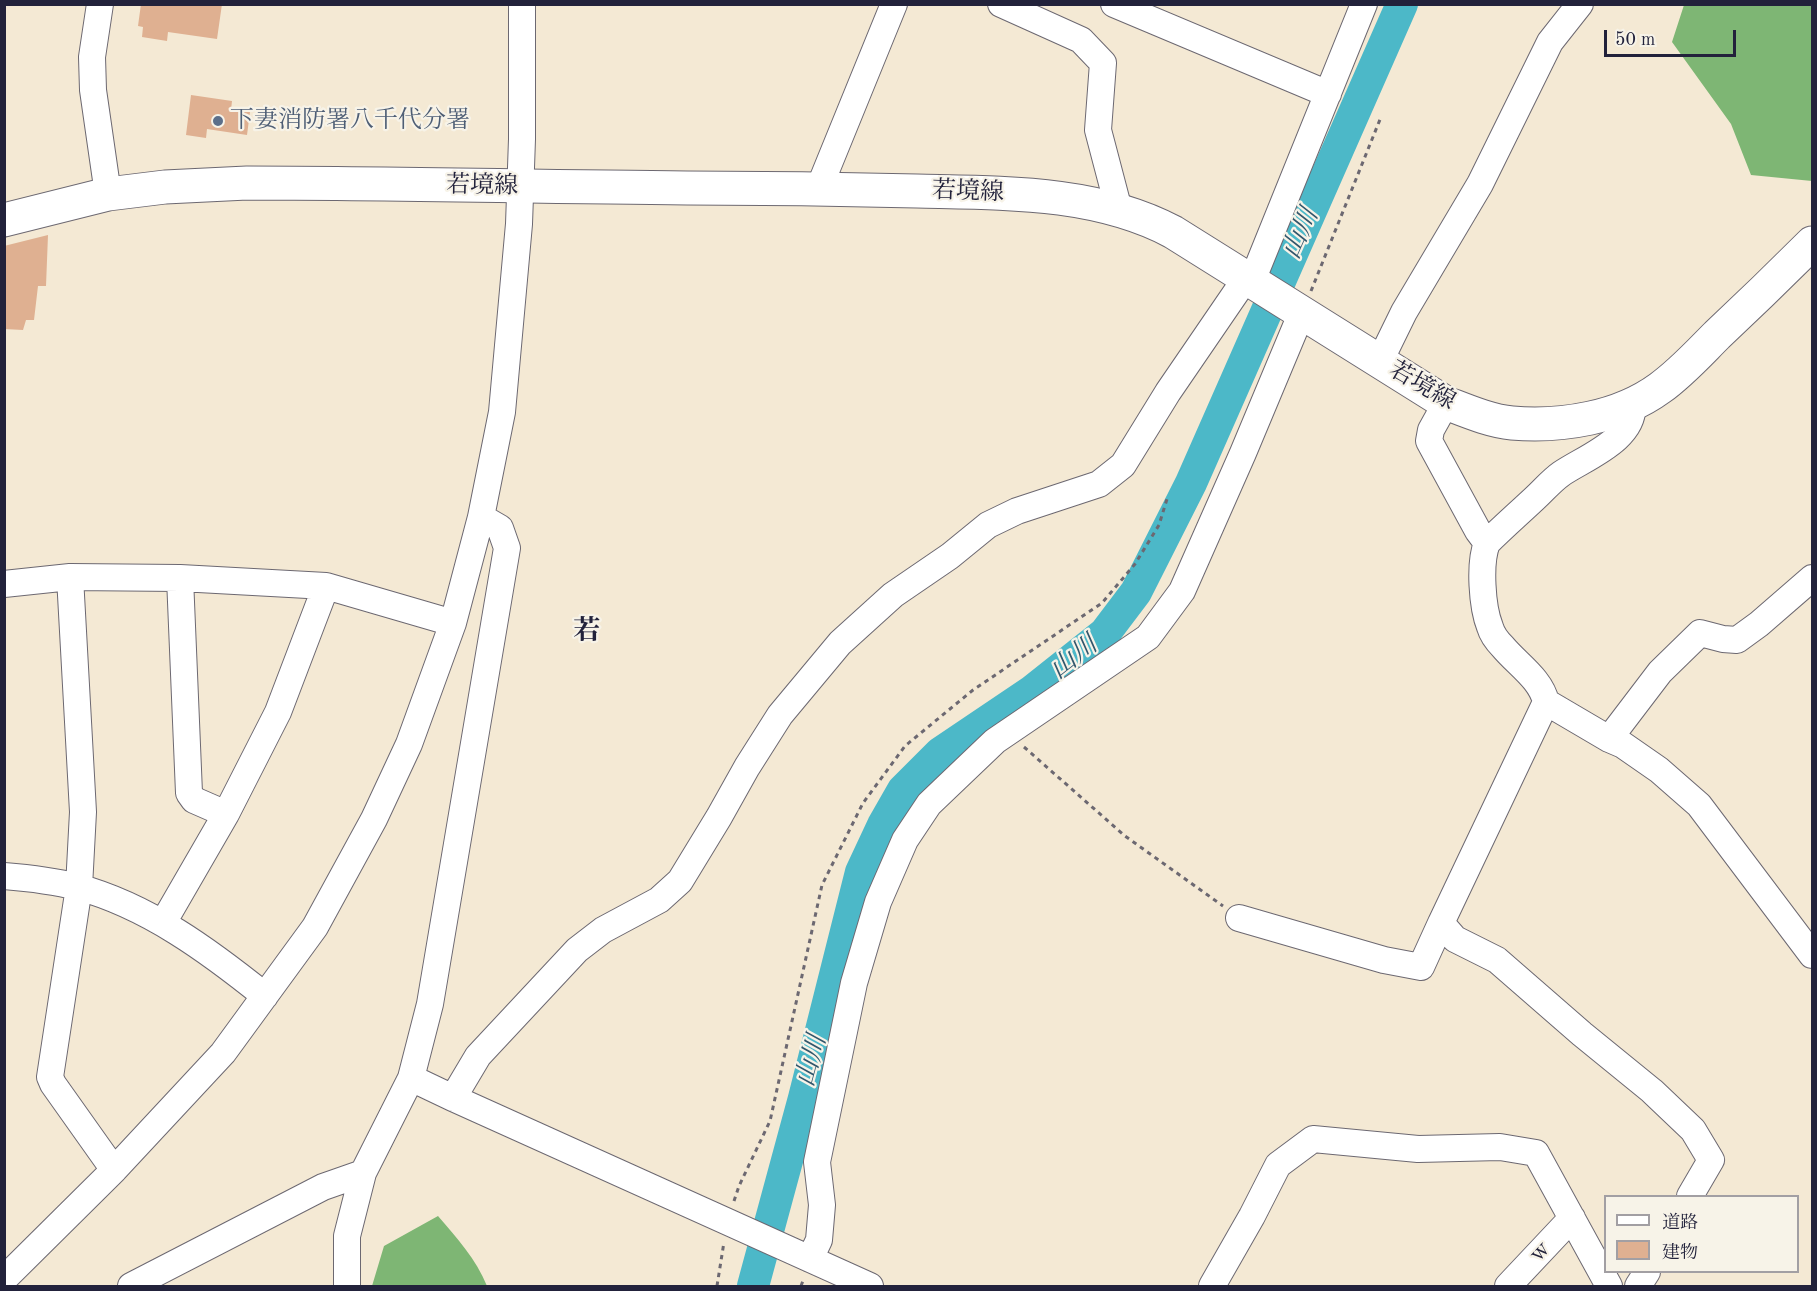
<!DOCTYPE html>
<html>
<head>
<meta charset="utf-8">
<style>
  body { margin:0 }
  #map { position:relative; width:1817px; height:1291px; overflow:hidden; background:#f4e9d4; font-family:"Old Standard TT","Noto Serif JP",serif }
  canvas { display:block }
  .frame { position:absolute; inset:0; border:6px solid #22223b; pointer-events:none }
  .legend { position:absolute; left:1604px; top:1195px; width:195px; height:78px; box-sizing:border-box; background:#f7f3e8; border:2px solid #a29fa3; margin:0; padding:8px 10px; list-style:none; font-size:18px; color:#22223b }
  .legend li { display:flex; align-items:center; gap:12px; height:30px }
  .legend b { width:30px; border:2px solid #a29fa3 }
  .scale { position:absolute; left:1604px; top:30px; width:132px; height:27px; box-sizing:border-box; border:3px solid #22223b; border-top:0; padding-left:8px; font-size:18px; line-height:21px; white-space:nowrap; color:#22223b; -webkit-text-stroke:4px #f7f3e8; paint-order:stroke }
</style>
</head>
<body>
<div id="map">
<canvas width="1817" height="1291"></canvas>
<div class="frame"></div>
<ul class="legend">
<li><b style="height:8px;background:#fff"></b>道路</li>
<li><b style="height:16px;background:#dfb091"></b>建物</li>
</ul>
<div class="scale">50 m</div>
</div>
<script>
const ctx = document.querySelector('canvas').getContext('2d');
ctx.lineJoin = 'round';
function fill(path, color) {
  ctx.fillStyle = color;
  ctx.fill(path, 'evenodd');
}
function stroke(path, color, width, dash) {
  ctx.strokeStyle = color;
  ctx.lineWidth = width;
  ctx.lineCap = dash ? 'butt' : 'round';
  ctx.setLineDash(dash || []);
  ctx.stroke(path);
}
function write(font, color, halo, rows, align = 'center') {
  ctx.font = font + ' "Old Standard TT","Noto Serif JP",serif';
  ctx.lineWidth = 4.5;
  ctx.setLineDash([]);
  ctx.textBaseline = 'middle';
  ctx.strokeStyle = halo;
  ctx.fillStyle = color;
  for (const [text, x, y, turn = 0] of rows) {
    ctx.save();
    ctx.translate(x, y);
    ctx.rotate((+turn || 0) * Math.PI / 180);
    ctx.textAlign = isNaN(turn) ? turn : align;
    if (halo) ctx.strokeText(text, 0, 0);
    ctx.fillText(text, 0, 0);
    ctx.restore();
  }
}
fill(new Path2D(`
  M1684 5H1812V181L1751 175 1731 124 1672 42Z
  M438 1216C457 1238 476 1259 487 1286H372L384 1246Z`), '#7eb674');
stroke(new Path2D(`
  M753 1286 804 1098 861 872 883 825 903 790 940 753 1032 691 1105 633 1136 592 1191 483 1402 4`), '#4cb8c8', 32);
fill(new Path2D(`
  M141 4H222L217 39 168 32 167 41 142 37 143 27 138 26Z
  M191 95 232 101 231 110 250 112 247 135 207 129 206 138 186 135Z
  M48 235 46 286H38L34 320H26L23 330 4 329V246Z`), '#dfb091');
const minor = new Path2D(`
  M100 4 92 57 93 90 108 194
  M1001 4 1081 40 1103 63 1098 130 1119 210
  M1114 4 1328 94
  M819 188 894 4
  M1252 281 1364 4
  M1380 361 1404 312 1480 184 1550 42 1580 4
  M1446 403 1431 430 1429 441 1478 531 1487 543C1502 528 1518 514 1534 499 1543 491 1551 481 1561 474 1584 458 1637 439 1632 403
  M1487 543C1479 563 1482 607 1490 627 1492 634 1498 642 1503 647 1517 664 1541 679 1546 702L1441 923 1455 939 1497 960 1582 1034 1652 1091 1693 1130 1711 1160 1690 1196
  M70 577 83 812 79 887 50 1077 53 1084 114 1170
  M180 578 189 793 194 800 226 814
  M4 584 70 577 180 578 326 586 453 623
  M1546 702 1609 739 1623 745 1659 770 1699 805 1812 955
  M1609 739 1660 672 1700 633 1723 639 1737 640 1759 624 1812 578
  M4 876C29 878 54 881 78 887 148 906 209 951 265 996
  M1239 918 1384 960 1421 967 1441 923
  M163 923 226 814 278 712 326 586
  M411 1078 453 1098 870 1286
  M453 1098 478 1056 577 950 603 930 659 900 680 881 719 817 747 767 780 715 840 643 893 595 950 556 988 525 1017 511 1099 484 1123 465 1168 392 1246 278
  M810 1259 819 1240 822 1205 817 1162 854 983 878 902 905 840 929 804 995 741 1148 637 1182 591 1243 453 1302 312
  M4 1279 114 1170 223 1053 315 927 374 819 409 744 453 623 481 517 502 412 519 224 522 139V4
  M131 1286 323 1187 363 1173
  M347 1286V1236L363 1173 411 1078 430 1004 507 548 500 528 481 517
  M1212 1286 1252 1216 1278 1165 1313 1139 1418 1149 1500 1147 1536 1153 1609 1286
  M1508 1286 1572 1218
  M1638 1286 1647 1272`);
const major = new Path2D(`
  M4 220 108 194 165 187 247 183C394 183 540 187 687 188 764 188 840 189 917 191 1003 193 1096 191 1173 232L1446 403C1467 411 1490 421 1512 423 1562 427 1619 418 1660 388 1681 373 1699 353 1717 335 1749 305 1781 274 1812 243`);
stroke(minor, '#6c6871', 28);
stroke(major, '#6c6871', 35);
stroke(new Path2D(`
  M1311 291 1381 117
  M1024 747 1125 836 1223 906
  M734 1201 739 1186 770 1121 822 885 863 803 905 746 973 690 1102 603 1135 564 1159 525 1167 499
  M717 1286 724 1242
  M801 1286 804 1278`), '#6c6871', 3, [4.5, 4.5]);
stroke(minor, '#fff', 26);
stroke(major, '#fff', 33);
for (const [x, y, r, color] of [
  [218,121,6,"#5c6f8a"]
]) {
  const dot = new Path2D();
  dot.arc(x, y, r, 0, 2 * Math.PI);
  ctx.fillStyle = color;
  ctx.fill(dot);
  stroke(dot, '#f7f3e8', 2);
}
write('24px', '#4e5e75', '#f7f3e8', [
  ["下妻消防署八千代分署",230,121]
], 'left');
write('24px', '#22223b', '#f7f3e8', [
  ["若境線",482,186,1],
  ["若境線",968,192,2],
  ["若境線",1422,386,30],
  ["w",1540,1252,-47]
]);
write('italic 26px', '#31566c', '#f7f3e8', [
  ["山川",1301,234,-66],
  ["山川",1074,658,-38],
  ["山川",812,1061,-75]
]);
write('bold 27px', '#22223b', '#f7f3e8', [
  ["若",587,632]
]);
</script>
</body>
</html>
